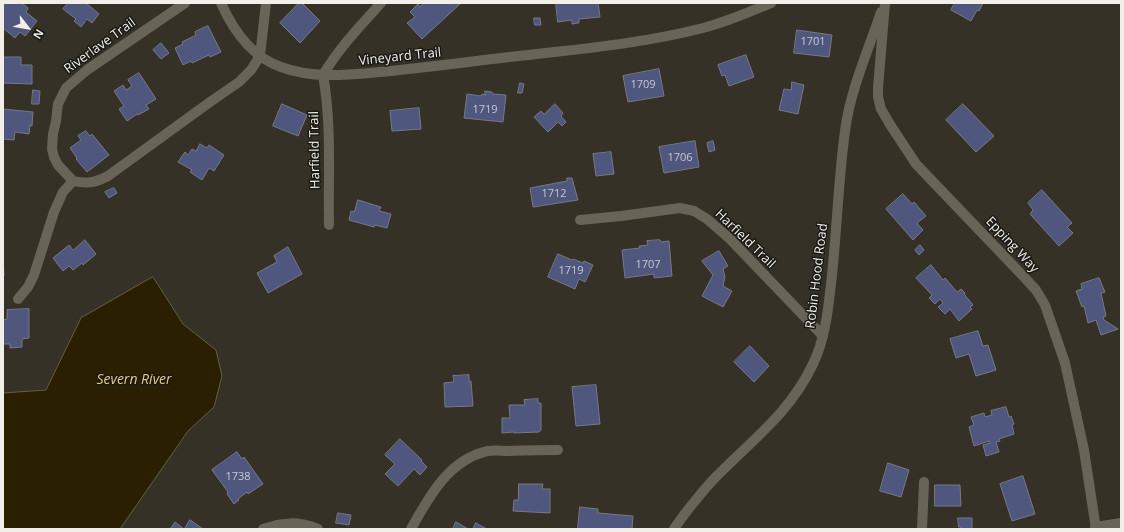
<!DOCTYPE html>
<html>
<head>
<meta charset="utf-8">
<style>
  body { margin:0 }
  #map { position:relative; width:1124px; height:532px; overflow:hidden; background:#353127; font-family:"Open Sans",sans-serif }
  canvas { display:block }
  .frame { position:absolute; inset:0; border:4px solid #f1efe8; pointer-events:none }
  .north { position:absolute; left:8px; top:8px; width:40px; height:40px; -webkit-text-stroke:3px #1b1915; paint-order:stroke; rotate:121deg; font-size:11px; font-weight:700; line-height:16px; text-align:center; color:#f1efe8 }
  .north::after { content:''; display:block; margin:auto; width:14px; height:18px; background:#f1efe8; clip-path:polygon(50% 0,100% 100%,50% 72%,0 100%) }
</style>
</head>
<body>
<div id="map">
<canvas width="1124" height="532"></canvas>
<div class="frame"></div>
<div class="north">N</div>
</div>
<script>
const ctx = document.querySelector('canvas').getContext('2d');
ctx.lineJoin = 'round';
function fill(path, color) {
  ctx.fillStyle = color;
  ctx.fill(path, 'evenodd');
}
function stroke(path, color, width, dash) {
  ctx.strokeStyle = color;
  ctx.lineWidth = width;
  ctx.lineCap = dash ? 'butt' : 'round';
  ctx.setLineDash(dash || []);
  ctx.stroke(path);
}
function write(font, color, halo, rows, align = 'center') {
  ctx.font = font + ' "Open Sans",sans-serif';
  ctx.lineWidth = 3;
  ctx.setLineDash([]);
  ctx.textBaseline = 'middle';
  ctx.strokeStyle = halo;
  ctx.fillStyle = color;
  for (const [text, x, y, turn = 0] of rows) {
    ctx.save();
    ctx.translate(x, y);
    ctx.rotate((+turn || 0) * Math.PI / 180);
    ctx.textAlign = isNaN(turn) ? turn : align;
    if (halo) ctx.strokeText(text, 0, 0);
    ctx.fillText(text, 0, 0);
    ctx.restore();
  }
}
const water = new Path2D(`
  M153 277 183 324 216 350 222 376 214 407 188 431 120 529H3V393L46 390 81 318Z`);
fill(water, '#2a2000');
stroke(water, '#665e46', 1);
const building = new Path2D(`
  M6 3H22L28 8 26 12 37 21 25 36 20 32 15 38 3 28V6Z
  M68 3H86L99 14 92 23 87 19 81 27 74 21 76 19 63 9Z
  M299 3H302L320 21 300 43 280 23Z
  M424 3H461L422 39 407 23 415 17 410 12 418 4 420 7Z
  M556 3H598L600 17 579 19V23H578L572 24V20L558 22Z
  M955 3H983L979 11 977 10 971 21 951 10Z
  M534 18H540L541 25H535Z
  M208 26 221 52 210 57 209 55 192 63 191 61 183 65 175 48 183 44 182 42 196 35 195 32Z
  M797 30 832 35 829 57 794 53Z
  M161 43 169 53 161 59 153 50Z
  M746 55 754 77 729 86 725 75 722 76 718 65Z
  M3 57H21V65H32V84L3 83Z
  M659 69 664 96 628 102 623 76Z
  M139 73 156 99 146 105 149 109 138 115 137 114 127 121 119 109 124 106 114 91 123 85 126 90 132 86 128 80Z
  M792 82 804 85 798 114 779 110 784 89 791 90Z
  M520 83 524 84 522 93H518Z
  M33 90 40 91 39 104H32Z
  M485 91 492 92 493 94 506 95 503 122 464 118 467 94 481 96 482 94 485 95Z
  M282 104 307 115 298 136 273 126Z
  M555 104 563 113 561 116 566 122 562 126 558 122 548 132 534 117 541 111 544 114Z
  M963 104 994 136 976 152 946 120Z
  M419 108 421 129 392 131 390 111Z
  M3 109 33 112 32 126 30 125 29 134 15 132 14 140 3 139Z
  M86 131 90 136 92 134 109 155 87 172 76 159 77 158 70 148 81 140 78 136Z
  M695 141 699 167 664 173 659 147Z
  M713 141 715 150 709 152 707 143Z
  M200 144 207 148 209 145 224 155 214 171 209 168 202 180 190 172 192 170 178 162 185 152 188 155 192 149 196 151Z
  M611 152 614 174 596 176 593 154Z
  M567 178H572L578 200 533 207 530 188 567 181Z
  M114 188 117 193 109 198 105 192Z
  M1042 190 1072 223 1067 227 1073 233 1059 246 1030 214 1033 210 1028 203Z
  M903 194 912 204 914 202 926 216 917 223 923 230 913 240 886 209Z
  M358 200 381 207 379 211 391 214 387 228 375 225 374 227 349 220 351 211 354 212Z
  M85 240 96 254 83 265 82 263 73 270 69 266 63 271 53 258 69 245 73 250Z
  M660 240 661 242 669 241 672 276 654 278V274L625 278 622 250 640 248 639 246 648 245 647 241Z
  M920 245 924 250 919 255 915 250Z
  M288 247 302 274 268 293 257 273 277 262 274 256Z
  M719 251 728 266 723 269 725 277 723 286 732 291 723 307 702 296 713 275 702 261Z
  M558 254 572 260 573 259 583 263 584 261 593 265 585 282 579 279 575 289 548 277Z
  M3 255 4 276H3Z
  M931 265 943 280 945 278 957 292 961 289 965 293 964 294 973 305 970 307 972 309 959 321 950 309 945 314 938 307 943 303 940 299 935 304 929 298 932 295 916 278Z
  M1099 278 1105 292 1101 293 1106 316 1103 317 1104 320 1118 329 1101 335 1096 320 1088 323 1084 306 1082 307 1076 291 1082 289 1081 284Z
  M29 309V338L22 339V347L10 348V344H3V320L7 319V310Z
  M978 331 983 346 988 345 996 370 976 376 969 354 956 358 950 339Z
  M750 346 769 366 754 382 734 362Z
  M469 375V381H471L473 406 445 407 444 383 454 382 453 376Z
  M596 385 600 424 576 426 572 387Z
  M538 399V403H541V430L539 432 514 433V432L502 433V418H510L509 405H525L524 400Z
  M1006 407 1009 417 1011 416 1014 424 1012 425 1014 434 999 439 1000 441 996 442 999 452 986 456 983 445 990 443 989 441 974 446 969 427 974 425 971 417 984 413 985 417 992 415 991 411Z
  M400 439 422 460 421 461 427 467 420 475 414 469 398 486 385 474 395 464 385 455Z
  M237 452 242 459 244 457 263 484 248 494 247 492 238 499 239 500 234 504 227 494 228 492 212 470Z
  M888 463 909 470 901 497 880 491Z
  M1023 476 1035 514 1012 521 1000 484Z
  M519 484H543L542 489H550V513L513 511 514 500H518Z
  M935 485H960L961 506H935Z
  M580 507 598 509V513L633 516 632 529H578Z
  M338 513 351 515 349 525 336 523Z
  M958 518H972V529H961V527H959Z
  M190 520 203 529H170L175 522 184 529Z
  M456 522 463 526 468 529H453Z
  M476 523 483 527 487 529H473Z`);
fill(building, '#4f577e');
stroke(building, '#767985', 1);
stroke(new Path2D(`
  M221 3C233 30 252 57 281 67 313 79 347 75 380 72 412 69 444 65 476 61 552 51 629 47 703 28 727 22 749 12 771 3
  M885 3 878 88V97L881 109 891 126 916 164 1024 277 1036 290 1045 305 1065 363 1084 450 1096 529
  M323 75C332 125 328 175 329 225
  M323 75C339 48 360 26 381 3
  M73 181C86 184 95 183 108 176L210 102 239 82 251 70 260 56 266 3
  M73 181 58 165 54 157 52 149 53 134 56 121 58 104 66 88 87 70 185 3
  M580 220 621 216 680 208 694 211 707 219 730 239 823 336
  M18 299 28 287 34 275 54 212 63 192 73 181
  M1095 527 1121 523
  M263 529C283 522 298 521 318 529
  M411 529C428 498 449 459 488 451 494 450 502 451 509 451 525 450 542 450 558 450
  M674 529C685 512 698 497 711 482 749 442 789 415 813 364 825 339 828 311 831 284 837 233 838 182 845 131 850 91 868 51 881 12
  M922 529 924 482`), '#686458', 10);
write('11px', '#c8c9ce', null, [
  ["1701",813,42],
  ["1709",643,85],
  ["1719",485,110],
  ["1706",680,158],
  ["1712",554,194],
  ["1707",648,265],
  ["1719",571,271],
  ["1738",238,477]
]);
write('13px', '#f1efe8', '#1b1915', [
  ["Riverlave Trail",100,46,-36],
  ["Vineyard Trail",400,57,-6],
  ["Harfield Trail",315,150,-91],
  ["Harfield Trail",745,239,44],
  ["Epping Way",1012,245,47],
  ["Robin Hood Road",817,276,-83]
]);
write('italic 14px', '#e3cb84', '#1b1915', [
  ["Severn River",134,380]
]);
</script>
</body>
</html>
